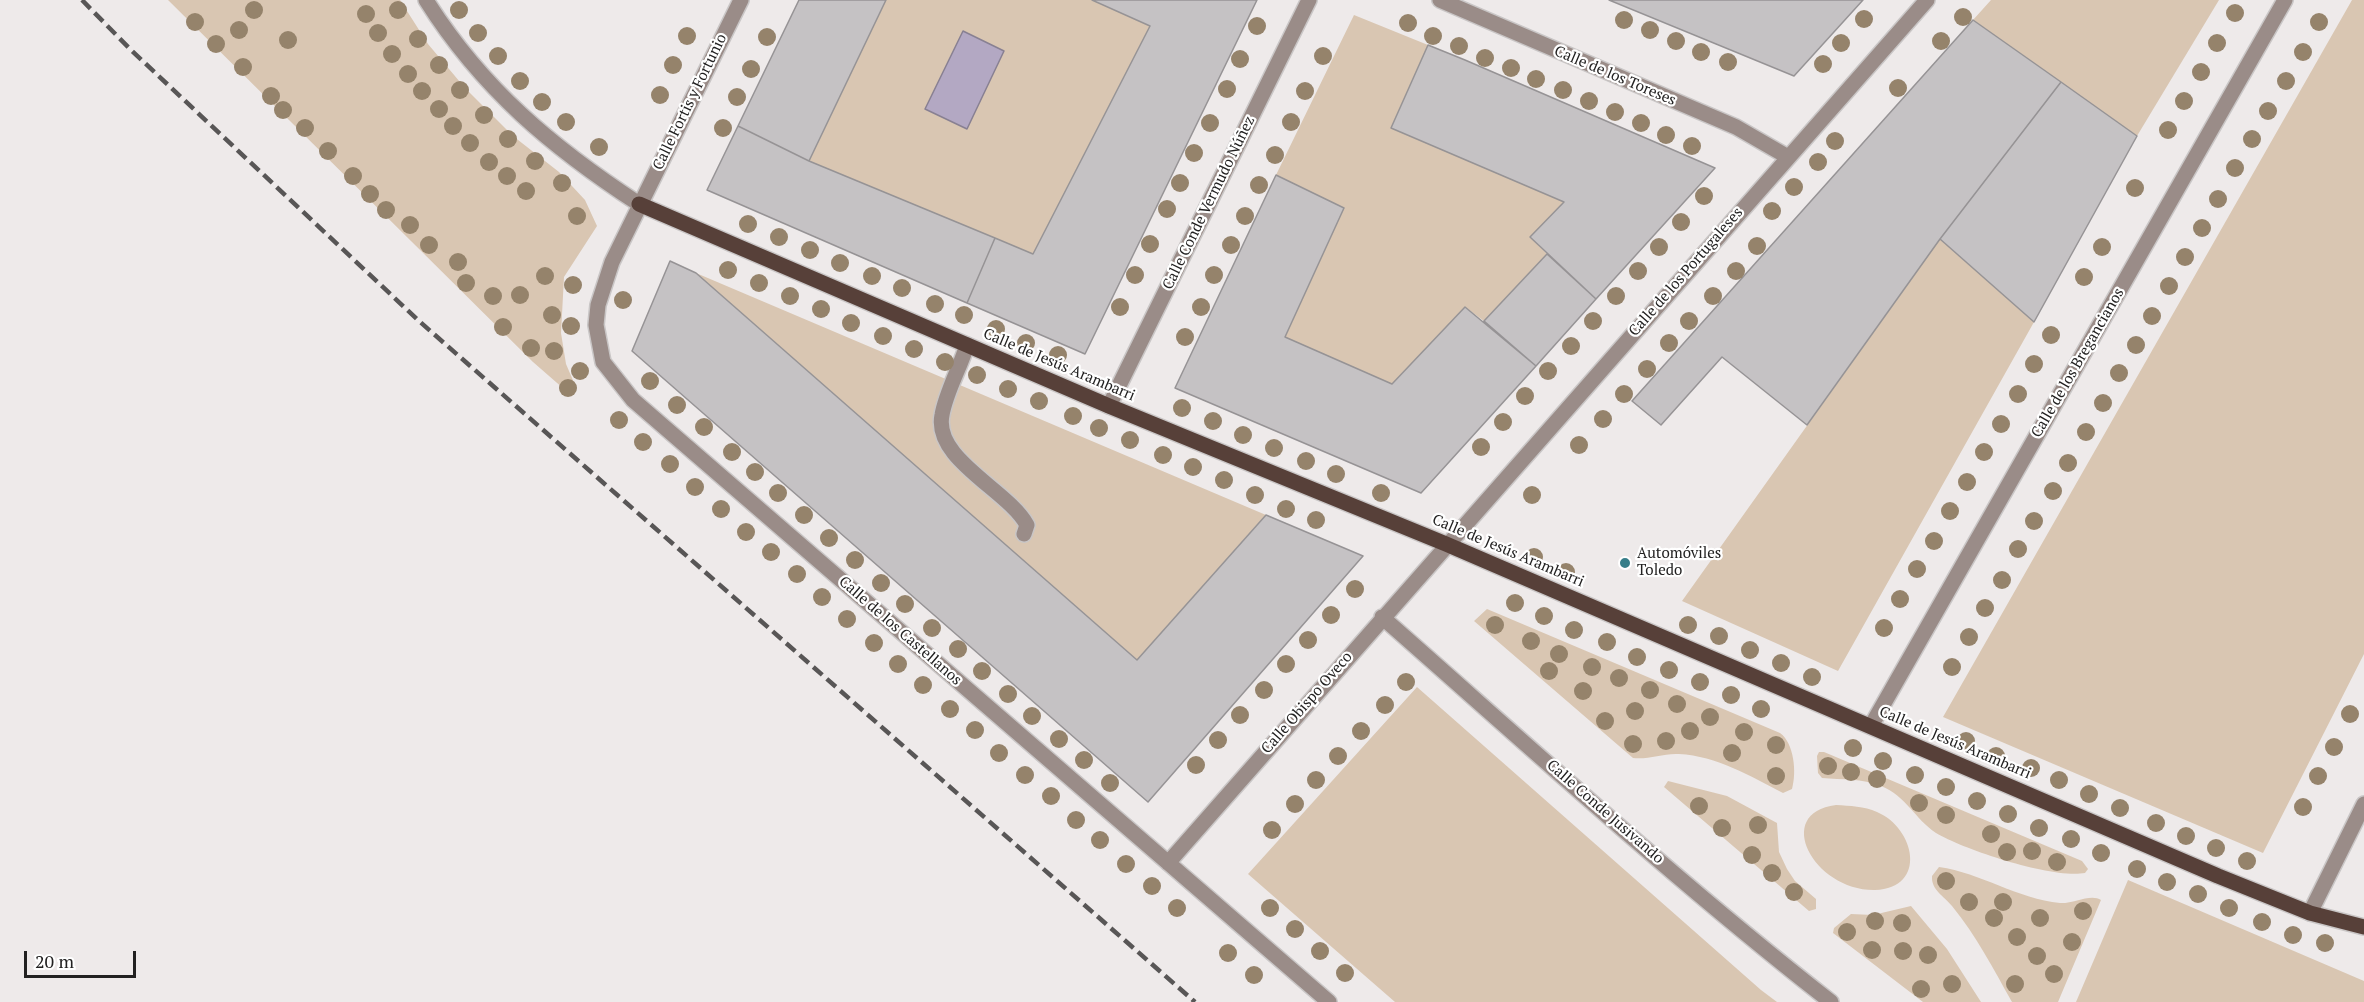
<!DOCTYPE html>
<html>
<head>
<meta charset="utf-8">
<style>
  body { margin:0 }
  #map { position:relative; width:2364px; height:1002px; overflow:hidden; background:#eeeaea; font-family:"PT Serif",serif }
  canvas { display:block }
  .scale { position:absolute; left:24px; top:951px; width:112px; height:27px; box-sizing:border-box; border:3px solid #222121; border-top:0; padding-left:8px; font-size:18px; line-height:21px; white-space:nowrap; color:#222121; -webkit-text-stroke:4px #fff; paint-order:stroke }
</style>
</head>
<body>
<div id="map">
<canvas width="2364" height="1002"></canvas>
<div class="scale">20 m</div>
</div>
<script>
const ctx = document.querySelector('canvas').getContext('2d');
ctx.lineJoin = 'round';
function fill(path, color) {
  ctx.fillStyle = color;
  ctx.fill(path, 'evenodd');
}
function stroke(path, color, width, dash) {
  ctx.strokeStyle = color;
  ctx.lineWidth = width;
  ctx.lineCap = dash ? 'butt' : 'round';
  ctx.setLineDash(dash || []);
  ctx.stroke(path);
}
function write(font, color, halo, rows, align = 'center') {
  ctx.font = font + ' "PT Serif",serif';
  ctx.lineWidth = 4.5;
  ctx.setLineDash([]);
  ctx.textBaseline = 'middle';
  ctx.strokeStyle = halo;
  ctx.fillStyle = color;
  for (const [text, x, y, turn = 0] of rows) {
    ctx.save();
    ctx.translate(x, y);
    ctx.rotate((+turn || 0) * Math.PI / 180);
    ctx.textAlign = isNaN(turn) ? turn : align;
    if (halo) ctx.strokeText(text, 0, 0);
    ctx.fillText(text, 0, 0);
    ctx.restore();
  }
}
fill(new Path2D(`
  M168 0H400L428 44 465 88 513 136 559 172 585 200 597 226 564 277 561 333 566 364 575 385 572 396 533 362Z
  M886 0H1092L1150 26 1033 254 809 161Z
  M1991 0H2219L2137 136 1973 20Z
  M2352 0H2364V654L2263 853 1943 717Z
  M1354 15 1428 45 1391 128 1564 202 1531 237 1547 254 1484 321 1465 307 1392 384 1285 337 1344 208 1276 175Z
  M1940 239 2034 322 1838 671 1682 601Z
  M696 273 1266 515 1137 660Z
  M1487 609 1780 733C1794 743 1797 772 1792 789L1783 793C1750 776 1717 756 1679 754 1663 753 1648 760 1633 758L1474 621Z
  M1417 687 1761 990 1777 1002H1395L1248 874Z
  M1819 752H1824L2082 861 2088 869 2085 873C2052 879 1965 850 1936 833 1915 819 1906 796 1881 786 1862 778 1842 780 1822 778L1818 773 1817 756Z
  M1668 781 1727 796 1777 823 1779 852 1787 869 1795 881 1816 899V909L1809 911 1664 787Z
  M1836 805C1850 806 1864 806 1877 812 1915 828 1928 888 1875 890 1814 891 1772 813 1836 805Z
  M1939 867C1981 873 2018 899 2060 903 2073 904 2091 893 2101 900L2058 1002H2012C1994 970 1976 935 1952 906 1944 896 1931 890 1932 876Z
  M2128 880 2364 981V1002H2076Z
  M1911 906 1947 949 1981 1002H1923L1833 933 1834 928 1851 914 1873 915Z`), '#d9c6b2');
const water = new Path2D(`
  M963 31 1004 51 967 129 925 109Z`);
fill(water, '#b3a8c3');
stroke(water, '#888092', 1.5);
const building = new Path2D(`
  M799 0H886L809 161 738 126Z
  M1092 0H1257L1085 354 967 303 995 238 1033 254 1150 26Z
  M1609 0H1863L1794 76Z
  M1973 20 2061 82 1940 239 1807 425 1722 357 1661 425 1632 401Z
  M1428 45 1465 60 1715 168 1596 299 1530 237 1564 202 1391 128Z
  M2061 82 2137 136 2034 322 1940 239Z
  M738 126 809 161 995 238 967 303 707 190Z
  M1276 175 1344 208 1285 337 1392 384 1465 307 1536 366 1421 493 1175 388Z
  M1547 254 1596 299 1536 366 1484 321Z
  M670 261 696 273 1137 660 1266 515 1363 556 1148 802 632 351Z`);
fill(building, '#c5c2c4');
stroke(building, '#969395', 1.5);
const minor = new Path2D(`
  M426 0C482 89 553 148 639 204
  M741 0 612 262 598 305 596 325 603 362 633 400 1329 1002
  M1440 0 1736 127 1788 157
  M967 345C960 368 946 392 942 415 933 459 1008 490 1027 525L1024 534
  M1109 406 1309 0
  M1382 617C1530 747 1676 881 1831 1002
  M1871 726 2285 0
  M1168 863 1927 0
  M2310 913 2364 804`);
const major = new Path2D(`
  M639 204 1109 406 1446 544 2218 876 2310 913 2364 927`);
stroke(minor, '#c9c6c6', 18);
stroke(major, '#c9c6c6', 18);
stroke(minor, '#9a8c88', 15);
stroke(major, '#574039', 15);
stroke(new Path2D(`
  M82 0 131 50 419 321 1195 1002`), '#585656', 4.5, [12, 6]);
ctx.fillStyle = '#95836b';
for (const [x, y] of [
  [254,10],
  [398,10],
  [459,10],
  [2235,13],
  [366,14],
  [1963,17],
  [1864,19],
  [1624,20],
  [195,22],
  [2319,22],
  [1408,23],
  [1257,26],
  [239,30],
  [1650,30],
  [378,33],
  [478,33],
  [687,36],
  [1433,36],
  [767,37],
  [418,39],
  [288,40],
  [1676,41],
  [1941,41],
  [1841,43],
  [2217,43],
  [216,44],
  [1459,46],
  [1701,52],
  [2303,52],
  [392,54],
  [498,56],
  [1323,56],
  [1485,58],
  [1240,59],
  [1728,62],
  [1823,64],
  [439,65],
  [673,65],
  [243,67],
  [1511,68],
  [751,69],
  [2201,72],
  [408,74],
  [1536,79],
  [520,81],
  [2286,81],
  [1898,88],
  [1227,89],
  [460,90],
  [1563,90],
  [422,91],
  [1305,91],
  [660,95],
  [271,96],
  [737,97],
  [1589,101],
  [2184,101],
  [542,102],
  [439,109],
  [283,110],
  [2268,111],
  [1615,112],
  [484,115],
  [566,122],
  [1291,122],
  [1210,123],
  [1641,123],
  [453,126],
  [305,128],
  [723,128],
  [2168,130],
  [1666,135],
  [508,139],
  [2252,139],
  [1835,141],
  [470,143],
  [1692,146],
  [599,147],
  [328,151],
  [1194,153],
  [1275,155],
  [535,161],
  [489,162],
  [1818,162],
  [2235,168],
  [353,176],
  [507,176],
  [562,183],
  [1180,183],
  [1259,185],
  [1794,187],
  [2135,188],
  [526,191],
  [370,194],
  [1704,196],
  [2218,199],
  [1167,209],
  [386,210],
  [1772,211],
  [577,216],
  [1245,216],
  [1681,222],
  [748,224],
  [410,225],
  [2202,228],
  [779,237],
  [1150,244],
  [429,245],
  [1231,245],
  [1757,246],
  [1659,247],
  [2102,247],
  [810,250],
  [2185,257],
  [458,262],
  [840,263],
  [728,270],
  [1638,271],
  [1736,271],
  [1135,275],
  [1214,275],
  [545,276],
  [872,276],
  [2084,277],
  [466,283],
  [759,283],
  [573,285],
  [2169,286],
  [902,288],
  [520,295],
  [493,296],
  [790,296],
  [1616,296],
  [1713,296],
  [623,300],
  [935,304],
  [1120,307],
  [1201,307],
  [821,309],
  [552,315],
  [964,315],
  [2152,316],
  [1593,321],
  [1689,321],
  [851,323],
  [571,326],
  [503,327],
  [996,329],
  [2051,335],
  [883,336],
  [1185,337],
  [1026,343],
  [1669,343],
  [2136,345],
  [1571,346],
  [531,348],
  [914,349],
  [554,351],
  [1058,355],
  [945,362],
  [2034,364],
  [1647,369],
  [580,371],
  [1548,371],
  [2119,373],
  [977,375],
  [650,381],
  [568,388],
  [1008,389],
  [1624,394],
  [2018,394],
  [1525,396],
  [1039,401],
  [2103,403],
  [677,405],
  [1182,408],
  [1073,416],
  [1603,419],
  [619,420],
  [1213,421],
  [1503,422],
  [2001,424],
  [704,427],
  [1099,428],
  [2086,432],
  [1243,435],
  [1130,440],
  [643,442],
  [1579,445],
  [1481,447],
  [1274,448],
  [732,452],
  [1984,452],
  [1163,455],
  [1306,461],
  [2068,463],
  [670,464],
  [1193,467],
  [755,472],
  [1336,474],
  [1224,480],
  [1967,482],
  [695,487],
  [2053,491],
  [778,493],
  [1381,493],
  [1255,495],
  [1532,495],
  [721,509],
  [1286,509],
  [1950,511],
  [804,515],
  [1316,520],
  [2034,521],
  [746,532],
  [829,538],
  [1934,541],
  [2018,549],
  [771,552],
  [1534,557],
  [855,560],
  [1917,569],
  [1566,572],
  [797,574],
  [2002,580],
  [881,583],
  [1355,589],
  [822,597],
  [1900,599],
  [1515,603],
  [905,604],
  [1985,608],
  [1331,615],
  [1544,616],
  [847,619],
  [1495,625],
  [1688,625],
  [932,628],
  [1884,628],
  [1574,630],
  [1719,636],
  [1969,637],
  [1308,640],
  [1531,641],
  [1607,642],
  [874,643],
  [958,649],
  [1750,650],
  [1559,654],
  [1637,657],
  [1781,663],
  [898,664],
  [1286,664],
  [1592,667],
  [1952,667],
  [1669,670],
  [982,671],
  [1549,671],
  [1812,677],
  [1619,678],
  [1406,682],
  [1700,682],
  [923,685],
  [1264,690],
  [1650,690],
  [1583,691],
  [1008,694],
  [1731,695],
  [1677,704],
  [1385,705],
  [950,709],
  [1761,709],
  [1635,711],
  [2350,714],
  [1240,715],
  [1032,716],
  [1710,717],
  [1605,721],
  [975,730],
  [1361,731],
  [1690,731],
  [1744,732],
  [1059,739],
  [1218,740],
  [1666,741],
  [1966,741],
  [1633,744],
  [1776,745],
  [2334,747],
  [1853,748],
  [999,753],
  [1732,753],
  [1338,756],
  [1996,756],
  [1084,760],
  [1883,761],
  [1196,765],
  [1828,766],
  [2031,768],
  [1851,772],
  [1025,775],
  [1915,775],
  [1776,776],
  [2318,776],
  [1877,779],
  [1316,780],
  [2059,780],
  [1110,783],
  [1946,787],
  [2089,794],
  [1051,796],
  [1977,801],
  [1919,803],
  [1295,804],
  [1699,806],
  [2303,807],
  [2120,808],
  [2008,814],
  [1946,815],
  [1076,820],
  [2156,823],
  [1758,825],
  [1722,828],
  [2039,828],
  [1272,830],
  [1991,834],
  [2186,836],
  [2071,839],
  [1100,840],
  [2216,848],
  [2032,851],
  [2007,852],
  [2101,853],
  [1752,855],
  [2247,861],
  [2057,862],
  [1126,864],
  [2137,869],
  [1772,873],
  [1946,881],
  [2167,882],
  [1152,886],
  [1794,892],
  [2198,894],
  [1969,902],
  [2003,902],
  [1177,908],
  [1270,908],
  [2229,908],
  [2083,911],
  [1994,918],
  [2040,918],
  [1875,921],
  [2262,922],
  [1902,923],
  [1295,929],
  [1847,932],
  [2293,935],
  [2017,937],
  [2072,942],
  [2325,943],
  [1872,950],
  [1320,951],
  [1903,951],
  [1228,953],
  [1928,955],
  [2037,956],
  [1345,973],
  [2054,974],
  [1254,975],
  [1952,984],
  [2015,984],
  [1921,989]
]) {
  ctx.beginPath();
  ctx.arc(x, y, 9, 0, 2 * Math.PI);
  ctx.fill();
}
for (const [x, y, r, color] of [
  [1625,563,6,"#377e89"]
]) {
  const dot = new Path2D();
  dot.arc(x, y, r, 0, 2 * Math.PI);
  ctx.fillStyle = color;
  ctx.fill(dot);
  stroke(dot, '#fff', 2);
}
write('15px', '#222121', '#fff', [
  ["Calle de los Toreses",1615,76,23],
  ["Calle Fortis y Fortunio",690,102,-64],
  ["Calle Conde Vermudo Núñez",1209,203,-64],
  ["Calle de los Portugaleses",1686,272,-49],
  ["Calle de los Bregancianos",2078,363,-60],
  ["Calle de Jesús Arambarri",1059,365,23],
  ["Calle de Jesús Arambarri",1508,551,23],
  ["Calle de los Castellanos",900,631,41],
  ["Calle Obispo Oveco",1307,703,-49],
  ["Calle de Jesús Arambarri",1955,743,23],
  ["Calle Conde Jusivando",1605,812,41]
]);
write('15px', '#222121', '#fff', [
  ["Automóviles",1637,554],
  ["Toledo",1637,571]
], 'left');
</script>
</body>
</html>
